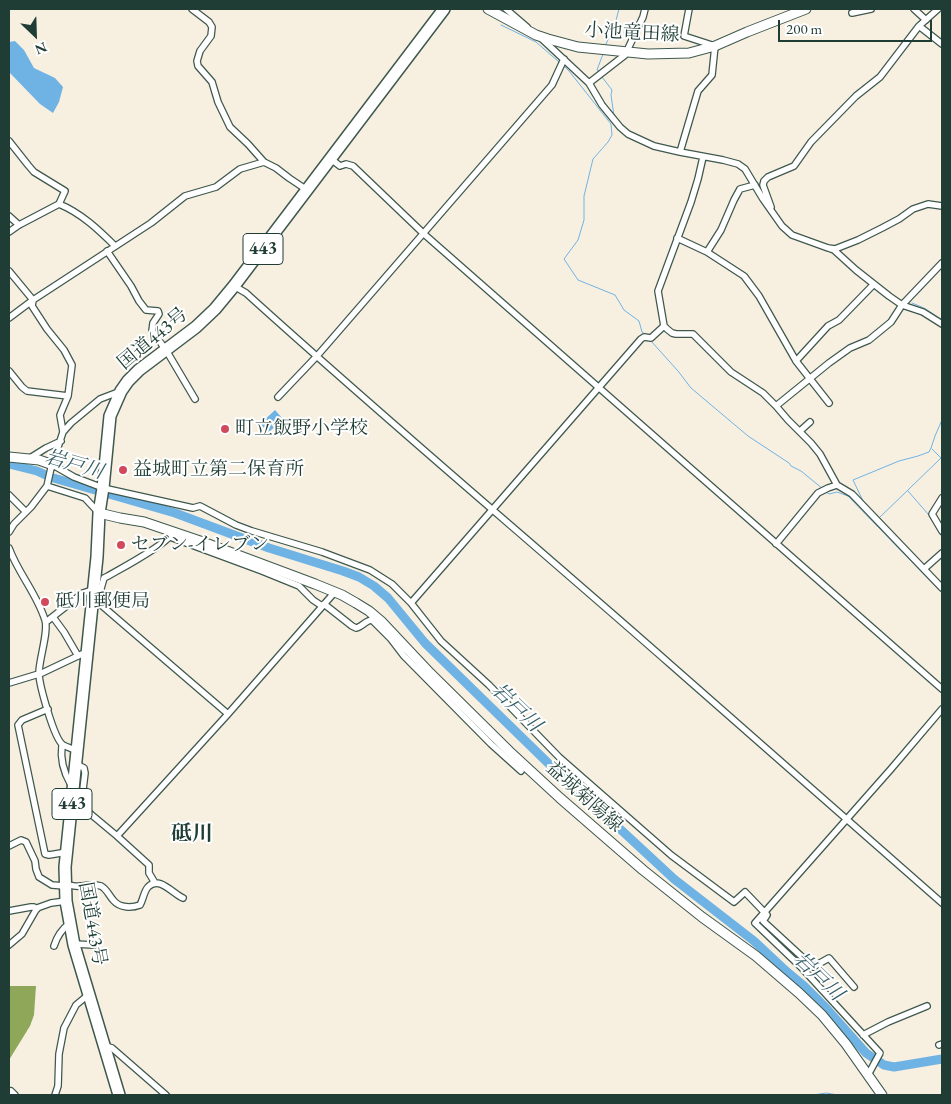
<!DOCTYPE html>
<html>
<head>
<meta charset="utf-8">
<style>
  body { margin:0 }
  #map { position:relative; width:951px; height:1104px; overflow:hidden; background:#f7f0e1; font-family:"EB Garamond",serif }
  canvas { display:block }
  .frame { position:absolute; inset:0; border:10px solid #1f3d34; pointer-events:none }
  .north { position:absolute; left:10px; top:10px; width:50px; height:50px; -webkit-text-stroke:4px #fff; paint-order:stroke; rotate:156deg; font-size:14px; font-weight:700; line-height:20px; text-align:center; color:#1f3d34 }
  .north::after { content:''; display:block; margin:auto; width:18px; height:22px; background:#1f3d34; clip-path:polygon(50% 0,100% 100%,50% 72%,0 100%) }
  .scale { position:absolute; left:778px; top:20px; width:154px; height:22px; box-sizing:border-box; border:2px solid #1f3d34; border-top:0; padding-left:6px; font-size:15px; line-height:18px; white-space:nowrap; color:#1f3d34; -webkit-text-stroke:4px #fff; paint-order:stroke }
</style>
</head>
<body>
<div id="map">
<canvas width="951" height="1104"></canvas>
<div class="frame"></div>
<div class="north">N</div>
<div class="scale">200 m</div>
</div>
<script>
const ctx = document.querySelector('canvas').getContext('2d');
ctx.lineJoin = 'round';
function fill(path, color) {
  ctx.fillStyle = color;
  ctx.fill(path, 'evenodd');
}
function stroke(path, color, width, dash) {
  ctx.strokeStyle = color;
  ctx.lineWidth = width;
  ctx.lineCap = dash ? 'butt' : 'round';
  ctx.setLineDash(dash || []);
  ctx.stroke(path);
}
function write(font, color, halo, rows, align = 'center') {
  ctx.font = font + ' "EB Garamond","Noto Serif JP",serif';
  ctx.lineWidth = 4;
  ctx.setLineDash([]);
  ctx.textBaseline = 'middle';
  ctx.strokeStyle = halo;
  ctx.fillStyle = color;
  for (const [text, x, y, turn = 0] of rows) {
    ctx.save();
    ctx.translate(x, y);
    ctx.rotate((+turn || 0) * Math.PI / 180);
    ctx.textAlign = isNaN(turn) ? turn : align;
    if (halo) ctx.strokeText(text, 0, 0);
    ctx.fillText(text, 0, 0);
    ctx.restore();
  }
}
fill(new Path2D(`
  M9 986H36L34 1015 30 1026 9 1060Z`), '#8fa759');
fill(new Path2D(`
  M15 41 24 50 34 68 55 78 63 87 59 102 53 113 40 104 9 72V42Z
  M275 410 283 419 269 432 260 424Z`), '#6fb2e4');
stroke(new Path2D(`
  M501 25 536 42 559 62
  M606 44 615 24 619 9
  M564 66 569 71 611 124 612 135 608 142 593 159 584 196V220L578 240 564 259 578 280 615 295 624 310 639 321 642 332 645 334
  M599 71 597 70 603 54
  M602 77 612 90 611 95 614 116
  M912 303 924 308 942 320
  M651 341 678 371 691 388 748 436 789 463 791 466 801 471 823 489
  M908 491 928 514 942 537
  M826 492 829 494 837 492 848 496 942 593
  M864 503 853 480 899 461 918 456 929 452 931 448 935 436 942 420
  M878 519 941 458 932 449
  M813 1095 826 1093 838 1095`), '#6fb2e4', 1);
stroke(new Path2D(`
  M9 464 37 471 50 477 175 513 269 548 343 571 359 577 374 586 388 598 425 643 548 763 591 802 674 879 754 941 786 971 804 986 826 1008 866 1053 884 1065 894 1067 942 1059`), '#6fb2e4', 9);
const street = new Path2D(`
  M192 9 209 22 212 27 211 36 200 51 197 61 198 66 212 82 218 102 230 127 248 144 264 162 276 168 289 178 307 190
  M506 9 527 27
  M914 9 926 20
  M852 13 871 9
  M919 26 942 44
  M542 39 589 83 602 105 620 127 628 134 654 146 680 152 723 160 738 164 745 169 763 199 782 226 792 235 828 248 835 249 858 240 882 228 899 219 913 209 928 204 942 206
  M589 83 625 55 643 17 645 9
  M9 141 28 165 34 172 65 191 59 204 19 225 9 232
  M680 152 698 91 712 75 715 46 684 36 689 9
  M703 157 698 179 691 202 658 291 664 326 667 329 672 333 676 334H693L731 372 763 393 776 406 788 420 811 443 820 454 837 485 852 494 942 588
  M331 159 340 166 346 164 353 166 424 234 942 689
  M59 204C81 213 99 230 115 246
  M771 207 763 185 764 181 768 177 794 166 811 142 856 96 880 77 919 26 938 9
  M9 216 19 225
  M677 238 707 252 744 276 759 296 796 361 829 403
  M831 249 834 250 856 270 889 296 902 305 923 312 942 324
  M107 251 131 286 139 301 146 310 158 311 159 314 153 323 152 331 166 350 195 399
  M707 252 721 230 734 200 740 189 755 185
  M9 271 33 300 32 306 47 329 64 350 72 365 68 396 60 415 63 432
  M234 286 246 293C385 419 529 540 670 664 761 743 851 824 942 903
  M9 318 33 300 151 223 185 196 216 187 240 169 264 162
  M796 361 828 326 839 320 874 284
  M9 371 22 387 27 391 68 396
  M278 397 317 356 552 85 564 59
  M776 406 829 363 850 348 869 340 891 322 902 305 942 263
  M800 431 810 422
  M30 458 46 448 61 441
  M53 465 74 477 103 488 193 508 200 506 236 525 252 531 322 552 370 570 392 584 411 603 441 641 489 685 559 757 671 855 734 902 745 892 767 915 763 921 813 967 829 958 854 987
  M47 486 85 498 99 513
  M9 495 26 512
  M942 498 932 514 942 531
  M9 532 14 524 31 507 47 486 51 468 63 432 71 423 100 399 121 391
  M170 537 262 571 299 586 313 600 322 606
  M776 544 818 493 828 488 837 485
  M9 548C18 573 37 594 45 620 49 631 39 659 39 673 39 684 54 739 63 745 67 747 73 749 77 751
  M924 569 942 553
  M92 595 100 592 104 578 108 576C122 568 162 547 171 535
  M93 598 228 714
  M411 603 641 339 644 337 651 338 664 326
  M324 604 352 626 356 628C362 627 366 620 372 620L391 639 404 656 491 744 521 771
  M53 617 64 632 78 656
  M46 622 83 593 92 590
  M9 683 42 673 82 654H86
  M48 709 22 720 18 725 45 854 49 855 67 852
  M62 745C60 759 64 773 71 785
  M76 764 84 768 85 773 81 806 117 836
  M9 846 21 840 26 842 35 861 36 869 39 877 52 885 65 886
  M155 883 149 873V865L117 836 228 714 334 593
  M66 885C71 885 76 887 81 886 88 885 94 884 101 886 107 889 109 896 114 901 120 908 132 908 140 905 143 900 144 891 148 887 159 875 173 894 183 898
  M9 911 31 907H34L37 909
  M74 944 94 945 98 943
  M9 945 22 934 37 908 51 903 66 901
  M54 946C57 936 62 929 70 923
  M863 1035 888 1022 927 1006
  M939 1045 942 1044
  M105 1046 112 1048 166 1095
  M868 1075 880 1053 801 967 755 923 891 769 942 709
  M11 1091 15 1095
  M55 1095 58 1086 59 1054 64 1028 76 1005 88 995`);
const secondary = new Path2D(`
  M488 9 536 35 548 39 578 47 648 54 689 53 715 46 747 32 806 9
  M9 457 39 460 53 465
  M99 513 120 518 144 522 200 541 315 584 342 595 356 603 369 611 382 622 430 673 509 751 560 798 643 870 702 917 756 956 799 993 822 1015 846 1044 882 1095`);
const highway = new Path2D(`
  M119 1095 74 945 66 901 65 867 97 557 99 513 103 488 110 416 121 391 128 381 139 370 196 327 215 309 234 286 444 9`);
stroke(street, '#3f584e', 8);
stroke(secondary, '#3f584e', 11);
stroke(highway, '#3f584e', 14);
stroke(street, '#fff', 5.5);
stroke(secondary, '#fff', 9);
stroke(highway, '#fff', 11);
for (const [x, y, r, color] of [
  [225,429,5,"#d1495b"],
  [123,470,5,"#d1495b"],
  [121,545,5,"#d1495b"],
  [45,602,5,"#d1495b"]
]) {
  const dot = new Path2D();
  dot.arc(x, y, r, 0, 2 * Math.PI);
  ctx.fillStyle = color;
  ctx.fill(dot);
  stroke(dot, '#fff', 2);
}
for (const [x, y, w] of [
  [263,249,40],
  [72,804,40]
]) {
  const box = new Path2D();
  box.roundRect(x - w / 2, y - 15.5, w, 31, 4);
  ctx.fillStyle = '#fff';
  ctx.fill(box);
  stroke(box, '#1f3d34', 1);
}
write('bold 18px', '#1f3d34', null, [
  ["443",263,249],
  ["443",72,804]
]);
write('19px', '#1f3d34', '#fff', [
  ["小池竜田線",632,33,3],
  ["国道443号",153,339,-40],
  ["益城菊陽線",584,797,42],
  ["国道443号",92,924,80]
]);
write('19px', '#1f3d34', '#fff', [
  ["町立飯野小学校",235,429],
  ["益城町立第二保育所",133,470],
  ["セブン-イレブン",131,545],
  ["砥川郵便局",55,602]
], 'left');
write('italic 20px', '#376069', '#fff', [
  ["岩戸川",74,465,16],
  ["岩戸川",516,708,44],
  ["岩戸川",818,977,44]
]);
write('bold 21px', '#1f3d34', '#fff', [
  ["砥川",192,834]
]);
</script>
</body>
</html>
